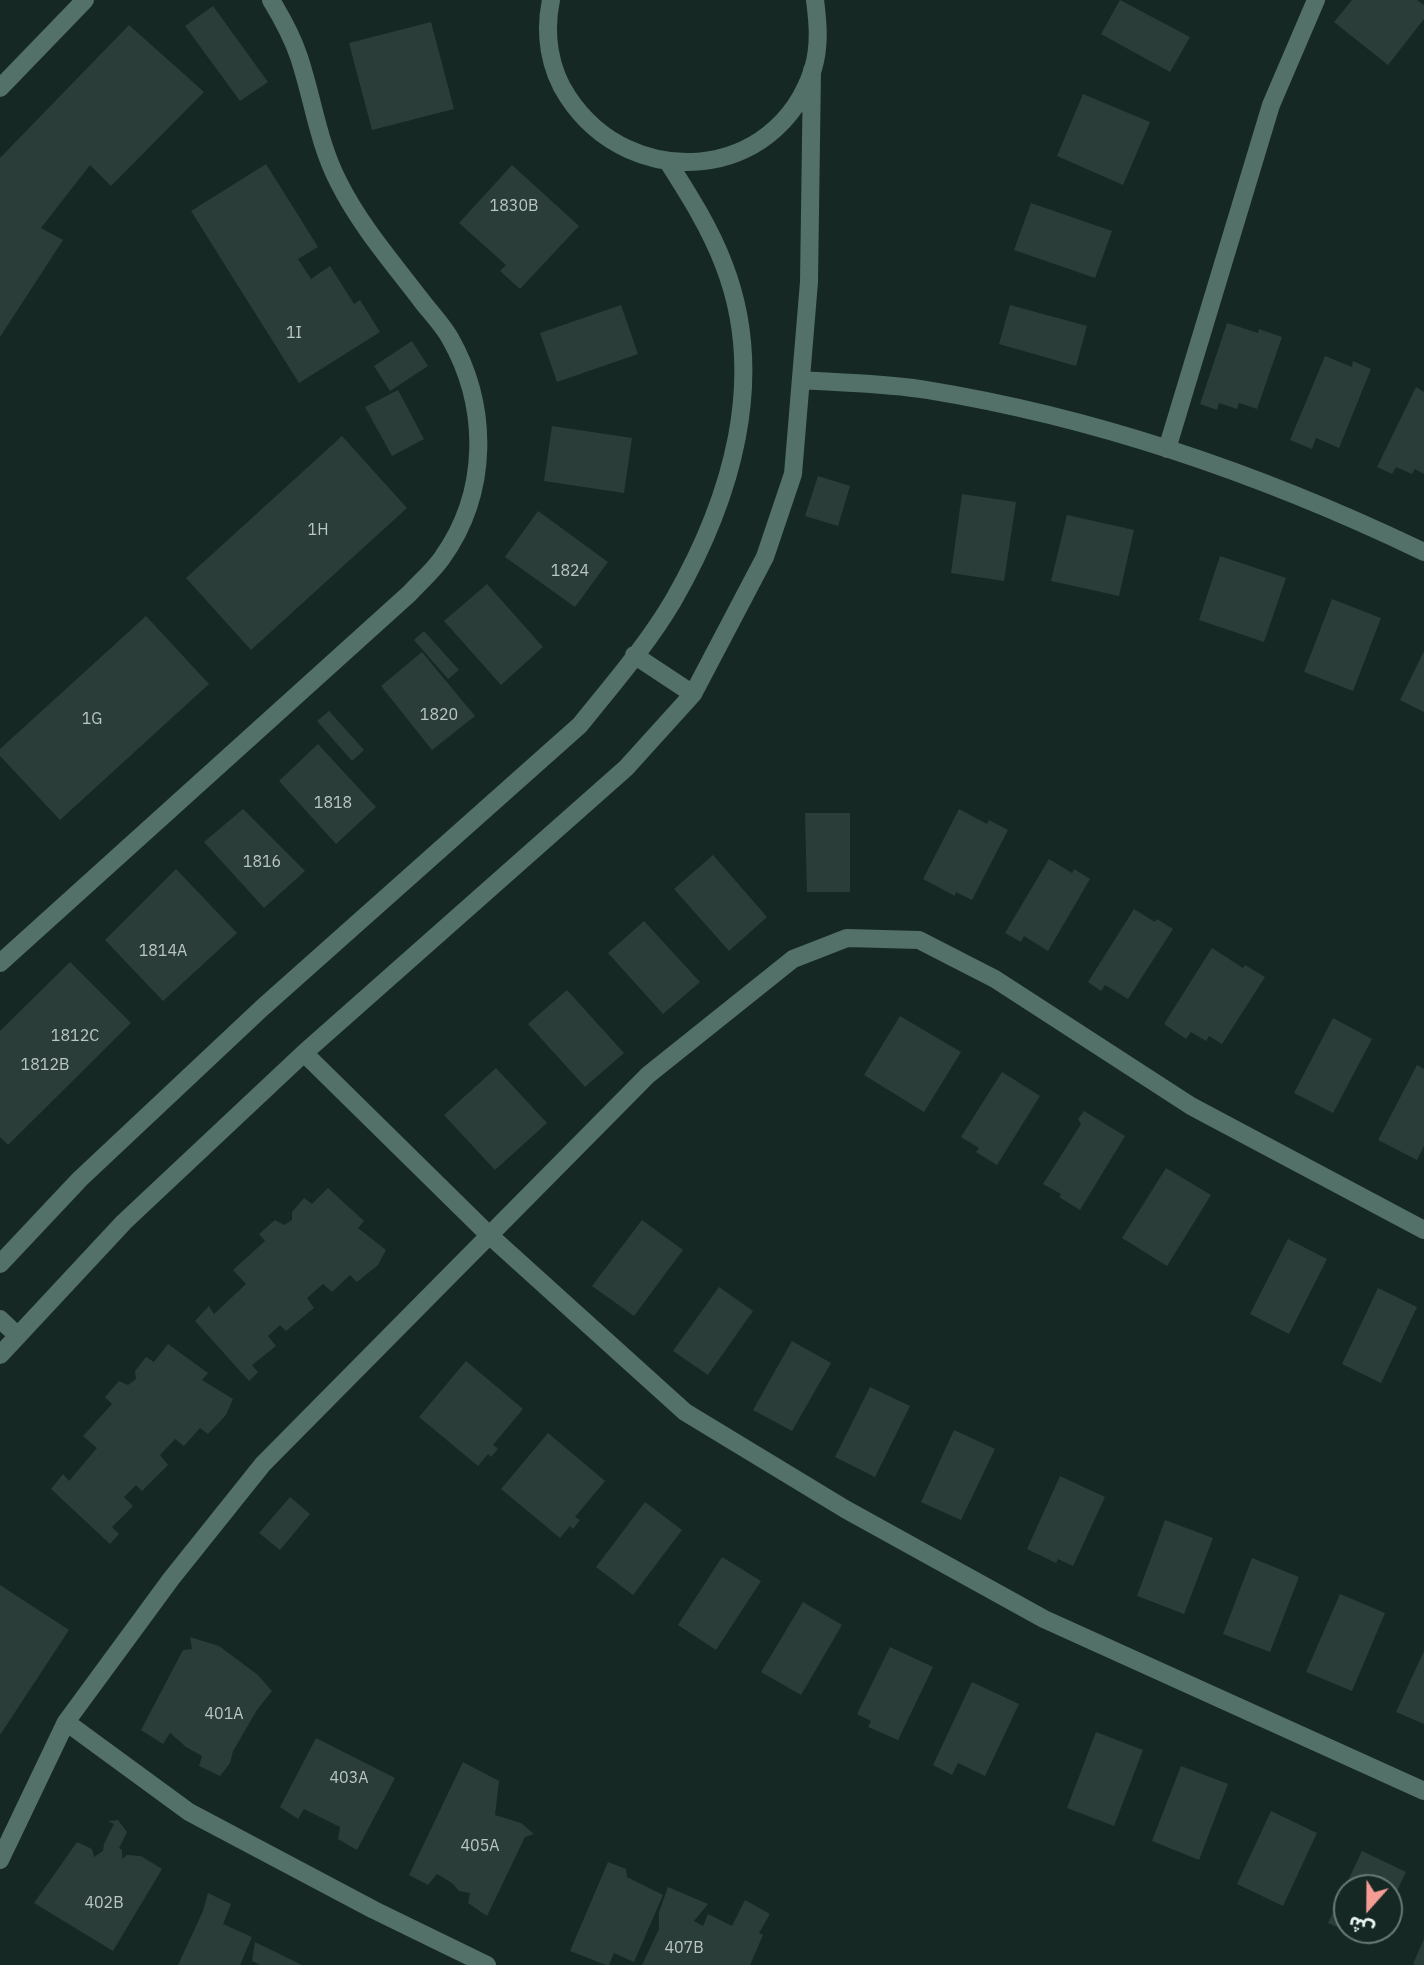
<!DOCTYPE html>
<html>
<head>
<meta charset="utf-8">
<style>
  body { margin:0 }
  #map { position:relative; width:1424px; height:1965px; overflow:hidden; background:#162823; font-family:"IBM Plex Sans","Noto Sans Arabic",sans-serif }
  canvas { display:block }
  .north { position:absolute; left:1333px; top:1874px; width:70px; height:70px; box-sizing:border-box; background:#162823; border:2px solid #6a7a75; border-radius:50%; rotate:201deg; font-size:19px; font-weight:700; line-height:28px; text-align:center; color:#e9f5f1 }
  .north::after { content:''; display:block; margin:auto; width:24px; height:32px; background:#f59c95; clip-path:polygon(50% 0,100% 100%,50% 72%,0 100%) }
</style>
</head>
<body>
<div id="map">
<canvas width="1424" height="1965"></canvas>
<div class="north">ش</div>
</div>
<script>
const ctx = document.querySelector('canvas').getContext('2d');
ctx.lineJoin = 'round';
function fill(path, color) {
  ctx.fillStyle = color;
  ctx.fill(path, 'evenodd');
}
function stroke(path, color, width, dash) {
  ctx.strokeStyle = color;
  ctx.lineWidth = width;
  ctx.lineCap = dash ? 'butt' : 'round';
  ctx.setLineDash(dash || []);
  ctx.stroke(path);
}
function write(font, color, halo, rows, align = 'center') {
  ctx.font = font + ' "IBM Plex Sans",sans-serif';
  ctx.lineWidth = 6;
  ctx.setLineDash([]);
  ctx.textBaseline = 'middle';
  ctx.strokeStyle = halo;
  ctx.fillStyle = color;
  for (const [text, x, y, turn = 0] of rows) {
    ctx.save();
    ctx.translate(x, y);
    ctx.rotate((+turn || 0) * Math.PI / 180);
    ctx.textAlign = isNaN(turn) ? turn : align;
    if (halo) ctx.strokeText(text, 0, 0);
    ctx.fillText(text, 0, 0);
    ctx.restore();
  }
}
fill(new Path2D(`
  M1120 0 1190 37 1170 72 1101 34Z
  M1352 0H1417L1424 5V19L1388 65 1334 22Z
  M213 6 268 82 240 101 185 26Z
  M431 22 454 109 372 130 349 43Z
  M129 25 204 92 111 186 90 165 41 228 63 240 0 337V158Z
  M1083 94 1150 122 1123 185 1057 156Z
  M266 164 318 247 298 259 311 279 330 266 354 304 360 300 380 332 299 383 191 211Z
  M512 165 579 226 520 289 500 271 506 265 459 223Z
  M1031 203 1112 231 1095 278 1014 250Z
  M621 305 638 354 557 382 540 333Z
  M1010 305 1087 326 1076 366 999 344Z
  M1227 323 1258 333 1259 329 1282 337 1257 409 1239 403 1237 409 1219 403 1217 410 1200 404Z
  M412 341 428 366 390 391 374 366Z
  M1325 356 1352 367 1353 361 1371 369 1339 448 1316 438 1312 449 1290 440Z
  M1416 387 1424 392V474L1415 469 1412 474 1396 467 1392 474 1377 467Z
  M398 390 424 439 392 456 365 407Z
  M552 426 632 438 624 493 544 481Z
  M342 436 407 508 251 650 186 578Z
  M818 476 850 486 838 526 805 516Z
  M962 494 1016 502 1004 581 951 573Z
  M538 511 608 562 575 607 505 557Z
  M1067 515 1134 530 1119 596 1051 581Z
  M1220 556 1286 578 1264 642 1199 620Z
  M487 584 543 647 501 685 444 621Z
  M1332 599 1381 618 1353 691 1304 672Z
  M146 616 209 684 60 820 0 756V749Z
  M424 631 459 670 448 679 414 640Z
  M1424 651V712L1400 700Z
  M422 652 475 716 432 750 381 686Z
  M329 711 364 750 352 761 317 721Z
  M318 744 376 807 336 844 279 781Z
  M243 809 305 871 264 908 204 842Z
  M959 809 987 824 989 820 1008 830 972 900 956 892 955 896 923 879Z
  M805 813H850V892H807Z
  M713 855 767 917 729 951 674 889Z
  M1049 859 1072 873 1074 869 1090 879 1048 951 1024 936 1021 942 1005 933Z
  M176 869 237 933 163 1001 105 940Z
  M1134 909 1155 922 1157 919 1173 929 1128 999 1105 985 1101 991 1088 982Z
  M644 921 700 982 663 1014 608 953Z
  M1212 948 1243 968 1245 965 1265 977 1222 1044 1209 1036 1206 1041 1191 1032 1186 1039 1164 1024Z
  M70 962 131 1023 8 1145 0 1137V1031Z
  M567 990 624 1053 585 1087 528 1024Z
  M900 1016 961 1052 924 1112 864 1075Z
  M1333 1018 1372 1039 1333 1113 1294 1093Z
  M1417 1065 1424 1069V1146L1417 1160 1378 1140Z
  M496 1068 547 1123 495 1170 444 1115Z
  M1002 1072 1040 1096 997 1165 976 1152 979 1148 961 1137Z
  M1084 1111 1125 1136 1080 1210 1059 1197 1061 1194 1043 1184 1081 1124 1078 1119Z
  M1166 1168 1211 1195 1167 1266 1122 1238Z
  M328 1188 364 1221 358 1228 386 1250 378 1265 357 1282 350 1275 332 1292 323 1284 307 1298 314 1308 286 1331 280 1325 268 1336 276 1346 252 1365 258 1372 249 1381 195 1321 209 1306 214 1314 246 1284 233 1270 265 1241 259 1234 275 1220 284 1225 292 1220V1212L304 1198 312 1204Z
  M642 1220 683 1250 634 1316 592 1286Z
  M1288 1239 1327 1259 1289 1334 1250 1314Z
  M719 1287 753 1311 708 1375 673 1351Z
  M1378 1288 1417 1307 1381 1383 1342 1364Z
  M792 1341 831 1363 792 1431 753 1410Z
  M168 1344 208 1373 202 1380 233 1399 226 1415 208 1434 200 1428 184 1446 175 1439 160 1455 168 1465 142 1491 136 1485 124 1497 133 1506 112 1527 119 1534 110 1544 51 1489 63 1474 69 1481 97 1448 83 1436 112 1404 105 1397 119 1381 128 1385 136 1379 135 1371 146 1357 154 1362Z
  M466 1361 523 1409 493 1445 498 1449 491 1457 488 1454 478 1466 419 1417Z
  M870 1387 910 1406 875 1477 835 1457Z
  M954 1430 995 1449 961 1520 921 1502Z
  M548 1433 605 1481 575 1517 580 1520 573 1529 570 1526 560 1538 501 1489Z
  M1060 1476 1105 1497 1073 1566 1058 1559 1056 1563 1027 1549Z
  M290 1497 310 1514 280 1550 259 1533Z
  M645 1502 682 1530 633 1595 596 1567Z
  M1165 1520 1213 1538 1184 1614 1137 1596Z
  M722 1557 761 1581 716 1650 678 1625Z
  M1252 1558 1299 1577 1270 1652 1223 1634Z
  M0 1585 69 1630 0 1735Z
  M1340 1594 1385 1613 1352 1691 1306 1672Z
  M803 1602 842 1625 801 1695 761 1672Z
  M190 1637 219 1646 258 1675 272 1691 257 1710 233 1751 230 1763 220 1776 199 1766 202 1756 186 1747 170 1733 163 1744 141 1730 183 1650 192 1649Z
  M890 1647 933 1667 898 1740 868 1727 871 1721 857 1714Z
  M1424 1651V1724L1396 1712Z
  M972 1682 1019 1704 985 1776 958 1763 952 1775 933 1765Z
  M1096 1732 1143 1750 1114 1826 1067 1808Z
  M316 1738 395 1778 357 1850 338 1839 340 1827 304 1809 298 1819 280 1807Z
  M463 1762 499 1781 495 1815 521 1823 534 1834 525 1837 487 1916 468 1903 470 1893 459 1891 452 1883 437 1874 428 1885 409 1875Z
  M1181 1766 1228 1784 1199 1860 1152 1841Z
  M1271 1811 1317 1833 1283 1906 1237 1884Z
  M118 1820 127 1832 119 1848 122 1850V1859L127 1855 141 1856 162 1869 113 1951 34 1903 77 1842 92 1849 94 1857 103 1851 104 1844 114 1824 108 1821Z
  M1362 1851 1406 1872 1389 1908V1888H1347V1930H1379L1373 1943 1328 1923Z
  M608 1862 626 1869 627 1877 663 1895 634 1962 614 1953 609 1965H606L570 1951Z
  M668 1887 708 1904 694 1921 703 1926 708 1914 732 1926 745 1900 770 1914 759 1933 763 1935 750 1965H642L659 1929V1912Z
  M208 1893 231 1904 223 1924 252 1937 240 1965H178L203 1911Z
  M1424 1939V1965H1416L1413 1964Z
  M255 1942 302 1965H260L252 1961Z`), '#2b3d38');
stroke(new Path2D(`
  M551 0C544 33 549 69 568 97 631 193 777 182 813 69 820 46 818 23 815 0
  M0 88 85 0
  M801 380C842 383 886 383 927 390 1099 418 1268 477 1424 552
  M1167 449 1271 105 1316 0
  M634 655 693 694
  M0 963 410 593C420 582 433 571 442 558 489 492 489 407 450 338 442 324 430 312 421 300 392 262 360 225 339 183 318 143 313 99 299 57 292 36 282 18 271 0
  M304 1053 488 1234 685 1412 845 1509 1044 1619 1424 1791
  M0 1264 80 1179 262 1008 580 725C612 685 647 645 673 601 731 500 768 379 724 265 710 228 689 195 668 162
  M0 1319 18 1336
  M0 1355 124 1222 304 1053 626 768 693 694 765 557 793 474 809 282 812 70
  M66 1722 189 1812 374 1910 487 1965
  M0 1860 66 1722 171 1579 263 1464 648 1075 793 959 847 938 919 940 995 979 1191 1106 1424 1230`), '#537168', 18);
write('16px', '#bac7c3', null, [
  ["1830B",514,206],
  ["1I",294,333],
  ["1H",318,530],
  ["1824",570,571],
  ["1820",439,715],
  ["1G",92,719],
  ["1818",333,803],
  ["1816",262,862],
  ["1814A",163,951],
  ["1812C",75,1036],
  ["1812B",45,1065],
  ["401A",224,1714],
  ["403A",349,1778],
  ["405A",480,1846],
  ["402B",104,1903],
  ["407B",684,1948]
]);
</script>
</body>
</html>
